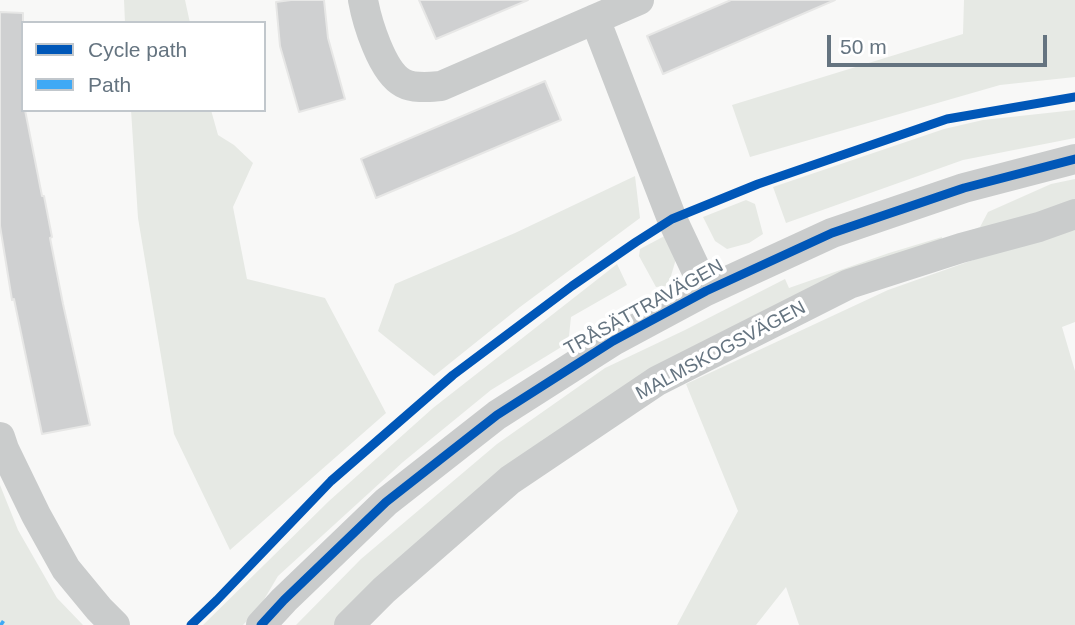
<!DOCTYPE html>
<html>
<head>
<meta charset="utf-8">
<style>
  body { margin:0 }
  #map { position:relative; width:1075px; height:625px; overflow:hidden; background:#f8f8f7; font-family:Arial,sans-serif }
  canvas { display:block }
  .legend { position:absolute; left:21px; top:21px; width:245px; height:91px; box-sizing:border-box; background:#fff; border:2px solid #c1c7cc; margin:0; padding:9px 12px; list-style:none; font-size:21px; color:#657480 }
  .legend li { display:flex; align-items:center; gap:14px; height:35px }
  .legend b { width:35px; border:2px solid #c1c7cc }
  .scale { position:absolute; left:827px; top:35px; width:220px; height:32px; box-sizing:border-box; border:4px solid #657480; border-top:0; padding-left:9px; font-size:21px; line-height:24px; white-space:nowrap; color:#657480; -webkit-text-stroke:5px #fff; paint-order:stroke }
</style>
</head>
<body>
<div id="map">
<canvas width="1075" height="625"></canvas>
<ul class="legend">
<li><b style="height:9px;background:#0057b8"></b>Cycle path</li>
<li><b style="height:9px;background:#3fa9f5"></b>Path</li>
</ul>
<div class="scale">50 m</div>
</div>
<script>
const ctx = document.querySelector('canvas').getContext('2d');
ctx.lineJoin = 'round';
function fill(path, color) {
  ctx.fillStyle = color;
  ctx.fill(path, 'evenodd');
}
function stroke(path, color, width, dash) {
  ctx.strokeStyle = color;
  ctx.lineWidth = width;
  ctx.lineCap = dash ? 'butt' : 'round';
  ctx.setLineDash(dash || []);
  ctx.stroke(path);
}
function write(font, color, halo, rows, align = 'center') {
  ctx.font = font + ' Arial,sans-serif';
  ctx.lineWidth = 7;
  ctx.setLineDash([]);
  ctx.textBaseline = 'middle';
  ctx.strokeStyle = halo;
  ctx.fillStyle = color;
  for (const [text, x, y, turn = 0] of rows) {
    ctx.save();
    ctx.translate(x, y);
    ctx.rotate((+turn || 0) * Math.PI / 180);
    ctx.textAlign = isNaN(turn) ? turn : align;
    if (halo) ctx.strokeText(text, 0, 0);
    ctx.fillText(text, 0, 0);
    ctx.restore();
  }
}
fill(new Path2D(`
  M124 0H185L190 23H125Z
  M964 0H1075V77L1000 85 750 157 732 105 963 34Z
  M131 110H211L218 135 234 145 253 163 233 207 247 279 325 298 386 413 230 550 174 434 138 218Z
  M1075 110V138L963 160 786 223 773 187 944 129 983 120Z
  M635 176 640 218 520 307 434 376 378 331 395 284 515 233Z
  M1075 179V206L958 235 980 227 988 212 1051 184Z
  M746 200 755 204 763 234 749 243 727 249 715 241 703 217Z
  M1075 224V322L1062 327 1075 371V625H799L786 587 756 625H677L738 511 686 384 888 290Z
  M672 232 678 252 671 276 666 286 656 287 639 256 640 249Z
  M942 237 941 247 625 388 336 625H296L361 559 497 444 605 368 685 330 785 279 789 288 889 253Z
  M617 264 627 285 571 317 569 336 563 346 491 390 403 462 278 576 259 608 243 625H203L329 501 433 408Z
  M0 485 18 530 57 598 83 625H0Z`), '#e6e9e4');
const building = new Path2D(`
  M291 0H324L328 38 345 99 299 112 280 46 276 2Z
  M419 0H528L436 39Z
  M731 0H835L663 74 647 36Z
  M0 12 23 13V110H25L42 196H44L52 237 50 238 63 304 90 425 42 434 14 299 12 300 0 226Z
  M545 81 561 120 376 198 361 159Z`);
fill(building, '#cfd0d1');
stroke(building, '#e7e7e6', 2);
stroke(new Path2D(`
  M363 0C367 22 382 72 403 83 414 89 429 87 441 86L639 0
  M595 19 672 219 706 291
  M0 437 4 449 36 515 66 569 99 609 115 625
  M261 625 284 600 386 502 497 415 613 341 706 291 832 233 964 188 1075 159
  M349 625 384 590 510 480 657 381 849 284 961 248 1039 227 1075 214`), '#cacccc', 30);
stroke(new Path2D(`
  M0 623 3 625`), '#3fa9f5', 7, [14, 7]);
stroke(new Path2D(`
  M191 625 217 600 331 481 453 375 572 286 636 242 672 219 758 184 947 119 1075 97
  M261 625 284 600 386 502 497 415 613 341 706 291 832 233 964 188 1075 159`), '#0057b8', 9);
write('19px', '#657480', '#fff', [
  ["TRÅSÄTTRAVÄGEN",644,308,-29],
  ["MALMSKOGSVÄGEN",721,351,-28]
]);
</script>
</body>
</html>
